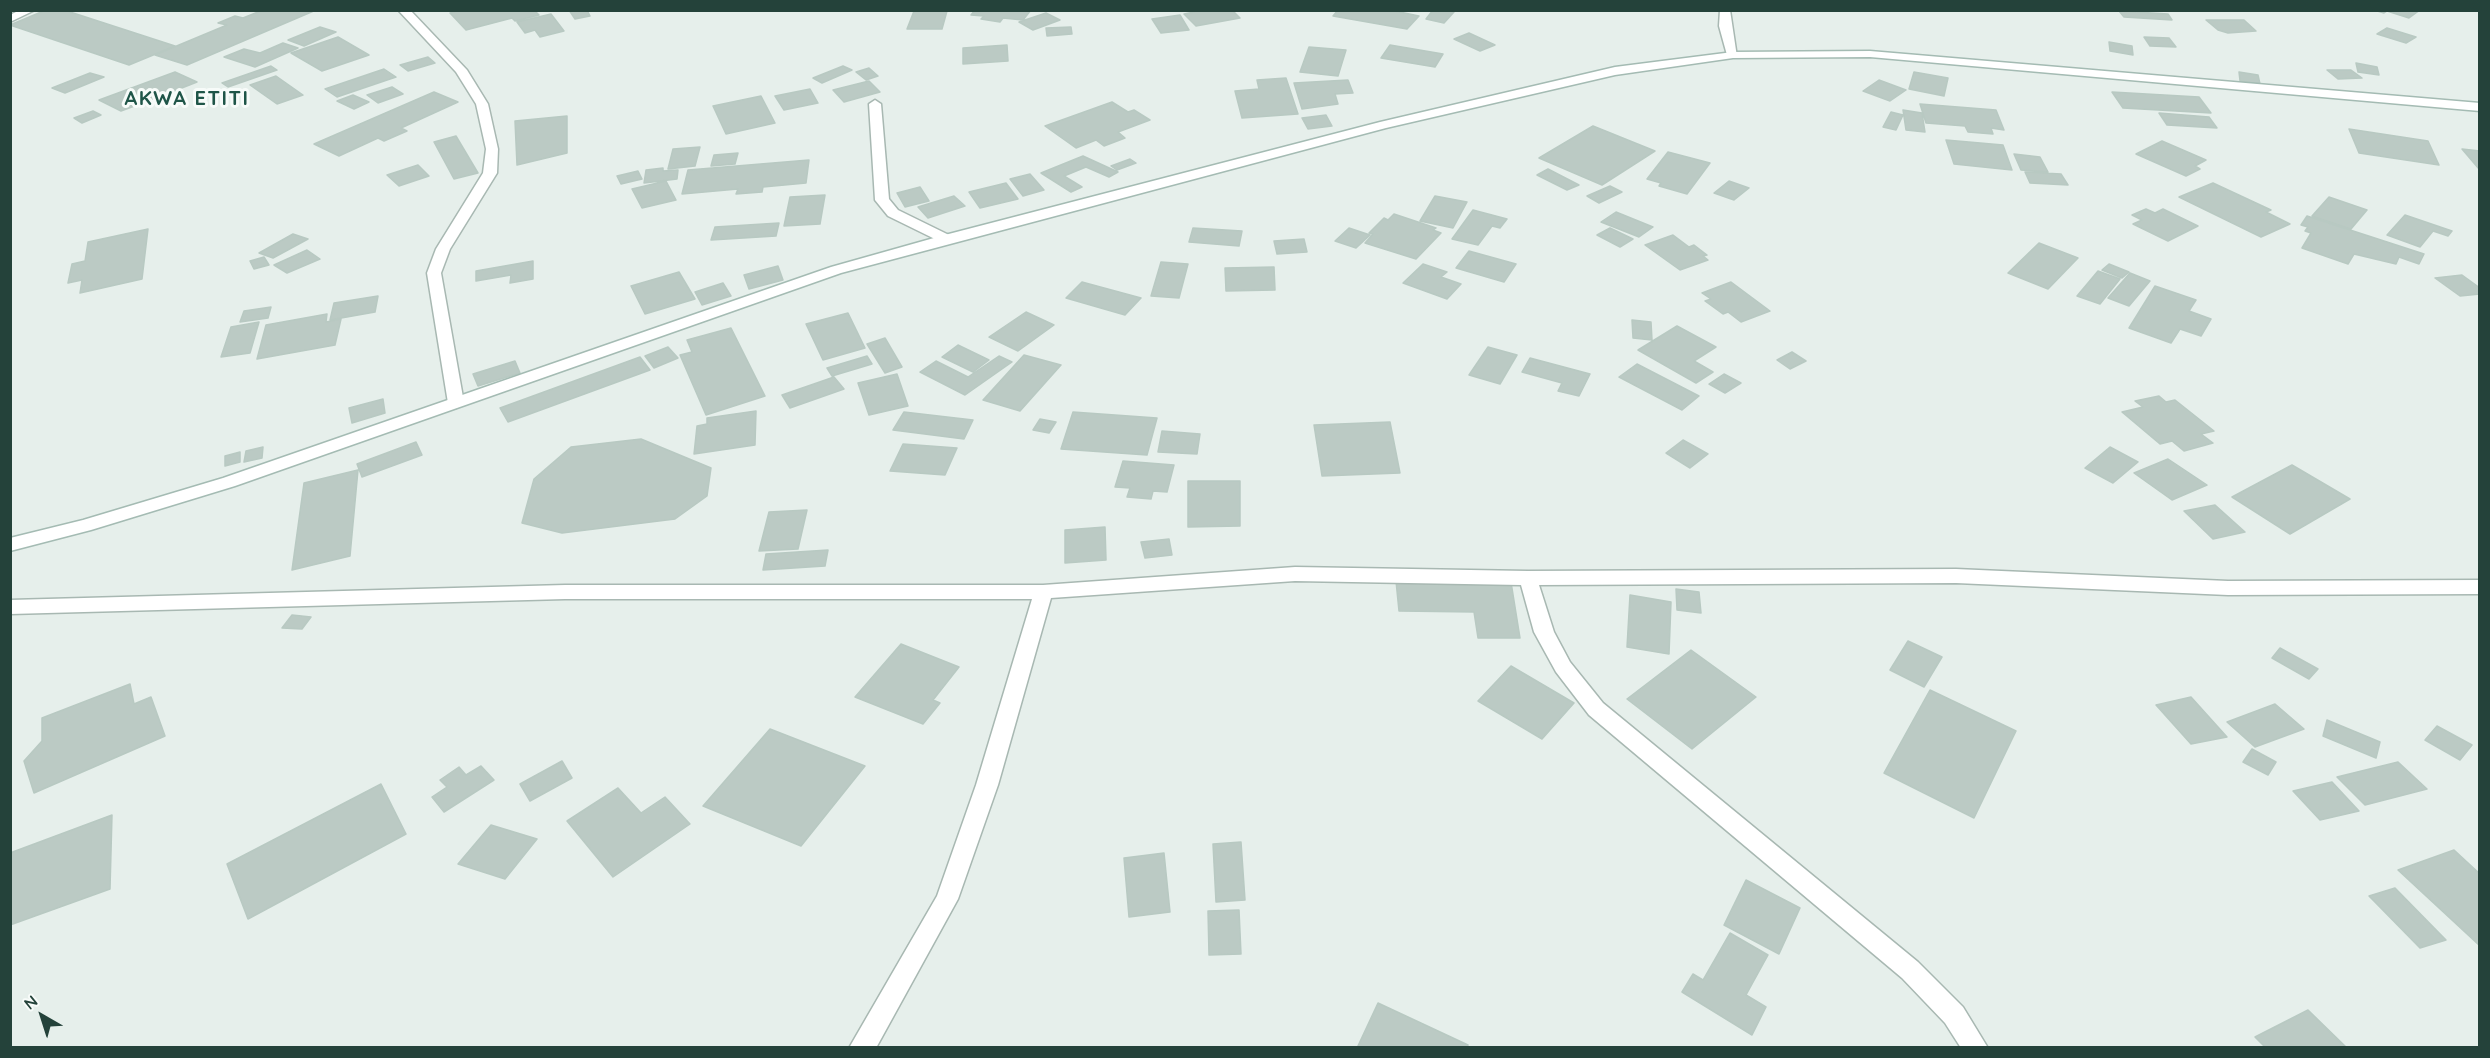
<!DOCTYPE html>
<html>
<head>
<meta charset="utf-8">
<style>
  body { margin:0 }
  #map { position:relative; width:2490px; height:1058px; overflow:hidden; background:#e6efeb; font-family:Quicksand,sans-serif }
  canvas { display:block }
  .frame { position:absolute; inset:0; border:12px solid #24423a; pointer-events:none }
  .north { position:absolute; left:12px; top:986px; width:60px; height:60px; -webkit-text-stroke:4px #f7fbf9; paint-order:stroke; rotate:321deg; font-size:16px; font-weight:700; line-height:24px; text-align:center; color:#24423a }
  .north::after { content:''; display:block; margin:auto; width:21px; height:27px; background:#24423a; clip-path:polygon(50% 0,100% 100%,50% 72%,0 100%) }
</style>
</head>
<body>
<div id="map">
<canvas width="2490" height="1058"></canvas>
<div class="frame"></div>
<div class="north">N</div>
</div>
<script>
const ctx = document.querySelector('canvas').getContext('2d');
ctx.lineJoin = 'round';
function fill(path, color) {
  ctx.fillStyle = color;
  ctx.fill(path, 'evenodd');
}
function stroke(path, color, width, dash) {
  ctx.strokeStyle = color;
  ctx.lineWidth = width;
  ctx.lineCap = dash ? 'butt' : 'round';
  ctx.setLineDash(dash || []);
  ctx.stroke(path);
}
function write(font, color, halo, rows, align = 'center') {
  ctx.font = font + ' Quicksand,sans-serif';
  ctx.lineWidth = 6;
  ctx.setLineDash([]);
  ctx.textBaseline = 'middle';
  ctx.strokeStyle = halo;
  ctx.fillStyle = color;
  for (const [text, x, y, turn = 0] of rows) {
    ctx.save();
    ctx.translate(x, y);
    ctx.rotate((+turn || 0) * Math.PI / 180);
    ctx.textAlign = isNaN(turn) ? turn : align;
    if (halo) ctx.strokeText(text, 0, 0);
    ctx.fillText(text, 0, 0);
    ctx.restore();
  }
}
const building = new Path2D(`
  M46 10H64L175 46 129 65 10 25Z
  M263 10H316L187 65 155 55 227 25 218 23 235 16 243 18Z
  M460 10H534L539 15 515 21 512 18 466 30 450 13Z
  M569 10H587L590 16 575 19Z
  M975 10H1031L1023 20 1003 18 1000 22 981 19 984 16 971 15Z
  M1193 10H1232L1240 18 1196 26 1184 14 1194 12Z
  M1338 10H1390L1419 16 1407 29 1333 16Z
  M1433 10H1447L1454 12 1444 23 1426 19Z
  M2374 10H2420L2409 18 2387 11 2384 13Z
  M914 11H947L942 29H907Z
  M2119 11 2168 14 2172 20 2124 17Z
  M1046 13 1060 20 1033 30 1019 22Z
  M551 14 564 31 540 37 535 30 525 33 517 22Z
  M1180 15 1189 30 1161 33 1152 19Z
  M2206 20H2244L2256 31 2228 33 2218 30Z
  M320 27 336 32 304 46 288 40Z
  M1071 27 1072 34 1047 36 1046 28Z
  M2387 28 2416 37 2406 43 2377 34Z
  M1469 33 1495 45 1480 51 1454 39Z
  M338 37 369 55 322 71 291 53Z
  M2144 37 2169 38 2176 47 2150 46Z
  M2109 42 2132 46 2133 55 2110 51Z
  M283 43 298 48 255 67 224 57 244 49 260 53Z
  M1007 45 1008 61 963 64V48Z
  M1390 45 1443 54 1435 67 1381 58Z
  M1309 47 1346 50 1338 76 1300 72Z
  M428 57 435 63 408 71 400 65Z
  M2356 63 2377 67 2379 75 2358 72Z
  M271 66 277 70 228 87 222 83Z
  M843 66 852 70 822 83 813 78Z
  M869 68 878 76 866 80 856 72Z
  M384 69 396 77 337 97 325 89Z
  M2327 70H2351L2362 78 2338 79Z
  M175 72 197 82 164 95 158 92 150 95 156 98 121 111 99 100Z
  M1914 72 1948 78 1944 96 1909 89Z
  M2239 72 2258 75 2260 84 2240 81Z
  M90 73 104 77 65 93 52 88Z
  M276 76 303 95 277 104 250 85Z
  M1286 78 1298 114 1242 118 1235 91 1259 89 1257 80Z
  M1348 80 1353 93 1335 94 1338 104 1302 109 1294 83Z
  M1879 80 1906 90 1890 101 1863 91Z
  M869 81 880 92 844 102 833 90Z
  M392 87 403 94 378 103 367 95Z
  M810 89 818 103 784 110 775 96Z
  M434 92 458 102 401 128 407 131 384 141 378 138 339 156 314 144Z
  M2112 92 2199 97 2211 113 2123 108Z
  M353 95 369 102 354 109 337 101Z
  M761 96 775 123 726 134 713 106Z
  M1112 102 1128 112 1134 110 1150 120 1118 132 1125 138 1104 146 1096 140 1076 148 1045 126Z
  M1920 104 1996 110 2004 130 1991 128 1993 134 1968 132 1965 126 1926 123Z
  M1903 110 1922 113 1925 132 1906 130Z
  M93 111 101 115 82 123 74 118Z
  M1891 112 1903 115 1896 130 1883 127Z
  M2159 113 2209 117 2217 128 2167 125Z
  M1326 115 1332 126 1308 129 1302 118Z
  M567 116V153L517 165 515 121Z
  M1593 126 1655 151 1602 185 1539 158Z
  M2349 129 2428 141 2439 165 2359 153Z
  M456 136 478 173 454 179 434 142Z
  M1946 140 2003 145 2012 170 1954 164Z
  M2162 141 2206 160 2195 166 2200 169 2186 176 2136 154Z
  M700 147 695 166 668 169 673 149Z
  M2462 149 2480 151V169H2479Z
  M1668 152 1710 163 1687 194 1659 186 1661 183 1647 179Z
  M738 153 735 164 711 166 714 155Z
  M2014 154 2040 157 2048 172 2021 170Z
  M1083 156 1118 172 1109 177 1086 167 1064 176 1082 187 1071 192 1041 173Z
  M1130 159 1136 163 1117 170 1111 166Z
  M809 160 806 183 763 187 762 192 736 194 738 189 682 194 688 170Z
  M418 165 429 176 399 186 387 175Z
  M663 168V171L678 170 677 179 644 183 646 170Z
  M1548 169 1579 185 1567 190 1537 175Z
  M638 171 642 179 621 184 617 176Z
  M2025 172 2061 174 2068 185 2030 183Z
  M1030 174 1044 190 1023 196 1010 179Z
  M666 181 676 200 642 208 632 189Z
  M1729 181 1749 188 1734 200 1714 193Z
  M1006 183 1018 199 980 208 969 192Z
  M2213 183 2271 210 2266 212 2290 224 2261 237 2179 197Z
  M1610 186 1622 192 1599 203 1587 196Z
  M920 187 929 201 905 207 897 193Z
  M825 195 820 224 784 226 790 197Z
  M954 196 965 206 928 218 918 207Z
  M1435 196 1467 202 1453 228 1420 221Z
  M2329 197 2367 210 2351 229 2312 216Z
  M2146 209 2155 213 2163 209 2198 226 2168 241 2133 224 2142 220 2132 215Z
  M1473 210 1507 219 1500 228 1492 226 1478 245 1452 239Z
  M1616 212 1653 227 1639 237 1601 222Z
  M1394 214 1436 228 1433 230 1441 233 1416 259 1365 243 1373 234 1369 233 1384 218 1388 220Z
  M2405 215 2452 231 2448 236 2433 231 2420 247 2387 235Z
  M2307 216 2424 254 2419 264 2399 257 2396 264 2354 254 2348 264 2302 248 2311 233 2305 231 2308 227 2301 225Z
  M779 223 776 236 711 240 715 227Z
  M1193 228 1242 231 1239 246 1189 242Z
  M1349 228 1370 235 1356 248 1335 241Z
  M1610 228 1633 239 1620 247 1597 235Z
  M148 229 142 279 80 293 82 280 68 283 72 264 85 261 88 242Z
  M293 234 308 239 273 258 259 253Z
  M1673 235 1689 247 1694 245 1707 255 1703 256 1708 260 1680 270 1645 245Z
  M1304 239 1307 252 1277 254 1274 241Z
  M2039 243 2078 258 2048 289 2008 273Z
  M307 250 320 259 287 273 274 265Z
  M1469 251 1516 264 1504 282 1456 268Z
  M264 257 269 265 254 269 250 261Z
  M533 261V279L510 283 511 275 476 281V271Z
  M1161 262 1188 264 1179 298 1151 296Z
  M1423 264 1447 272 1441 277 1461 284 1447 299 1403 283Z
  M2109 264 2129 272 2122 278 2102 270Z
  M778 266 783 280 749 289 744 275Z
  M1274 267 1275 290 1226 291 1225 268Z
  M2098 271 2120 279 2100 304 2077 296Z
  M679 272 695 299 645 314 631 286Z
  M2130 273 2150 281 2129 306 2108 298Z
  M2462 275 2480 288V294L2460 296 2435 278Z
  M1082 282 1141 298 1125 315 1066 298Z
  M1731 282 1770 311 1741 322 1728 312 1723 314 1705 301 1711 299 1702 293Z
  M723 283 731 296 702 305 695 292Z
  M2155 286 2196 300 2189 311 2211 319 2201 336 2180 329 2171 343 2129 328Z
  M378 296 375 312 330 320 334 303Z
  M271 307 268 318 240 322 244 311Z
  M1026 312 1054 325 1018 351 989 337Z
  M848 313 865 348 823 360 806 324Z
  M327 314 326 322 341 319 335 345 257 359 266 325Z
  M1632 320 1651 322 1652 340 1633 338Z
  M259 322 250 353 221 357 231 327Z
  M1677 326 1716 347 1694 361 1713 372 1696 383 1638 350Z
  M731 328 765 396 706 415 680 355 692 352 687 340Z
  M885 338 902 367 885 373 867 344Z
  M958 345 989 360 973 372 942 357Z
  M668 347 678 358 654 368 645 356Z
  M1488 347 1517 355 1500 384 1469 375Z
  M1792 352 1806 361 1790 369 1777 360Z
  M1024 355 1061 365 1020 411 983 400Z
  M867 356 872 364 832 376 827 368Z
  M999 356 1012 362 965 395 920 372 936 361 968 377Z
  M640 357 650 370 508 422 500 408Z
  M1530 358 1590 374 1579 396 1558 391 1562 383 1522 372Z
  M515 361 520 373 478 386 473 374Z
  M1637 364 1699 396 1682 410 1619 377Z
  M897 374 908 406 869 415 858 383Z
  M1724 374 1741 383 1725 393 1709 384Z
  M834 377 844 389 790 408 782 395Z
  M2159 396 2166 402 2175 400 2214 431 2201 434 2213 443 2184 451 2172 441 2160 444 2122 412 2143 407 2135 401Z
  M383 399 385 413 352 423 349 408Z
  M756 411 755 445 694 454 697 426 707 424V418Z
  M904 412 973 420 964 439 893 430Z
  M1073 412 1157 418 1147 455 1061 449Z
  M1040 419 1056 422 1049 433 1033 430Z
  M1390 422 1400 473 1322 476 1314 425Z
  M1162 431 1200 434 1197 454 1158 452Z
  M641 439 711 468 707 496 675 519 562 533 522 523 534 479 571 447Z
  M1683 440 1708 454 1690 468 1666 453Z
  M416 442 422 455 362 477 357 464Z
  M903 444 957 448 945 475 890 471Z
  M263 447 262 458 244 462 246 451Z
  M2110 447 2138 462 2113 483 2085 468Z
  M240 452V462L225 466V456Z
  M2168 459 2207 485 2172 500 2134 473Z
  M1123 461 1174 465 1167 492 1153 491 1151 499 1127 497 1130 488 1115 487Z
  M2292 465 2350 499 2290 534 2232 497Z
  M358 470 350 556 292 570 304 483Z
  M1188 481H1240V526L1188 527Z
  M2215 505 2245 532 2213 539 2184 511Z
  M807 510 798 549 759 551 769 512Z
  M1105 527 1106 560 1065 563V530Z
  M1169 539 1172 555 1145 558 1141 542Z
  M828 550 825 566 763 570 766 554Z
  M1396 581 1511 582 1520 638H1478L1474 612 1399 611Z
  M1676 589 1699 592 1701 613 1677 610Z
  M1630 595 1671 602 1669 654 1627 647Z
  M292 615 311 617 302 629 282 628Z
  M1908 641 1942 657 1924 687 1890 670Z
  M901 644 959 667 933 700 940 703 923 724 855 697Z
  M2280 648 2318 669 2309 679 2272 658Z
  M1691 650 1756 697 1692 749 1627 699Z
  M1511 666 1574 703 1542 739 1478 701Z
  M130 684 134 704 151 697 165 736 34 793 24 761 42 741V718Z
  M1930 690 2016 731 1974 818 1884 773Z
  M2191 697 2227 737 2191 744 2156 705Z
  M2275 704 2304 729 2255 747 2227 722Z
  M2327 720 2380 742 2376 758 2323 736Z
  M2437 726 2472 745 2460 760 2425 740Z
  M770 729 865 766 801 846 703 806Z
  M2252 749 2276 762 2268 775 2243 762Z
  M562 761 572 778 530 801 520 784Z
  M2398 762 2427 789 2365 805 2337 777Z
  M481 766 494 780 444 812 432 797 447 787 440 780 459 767 466 775Z
  M2332 782 2359 811 2320 820 2293 791Z
  M381 784 406 834 248 919 227 864Z
  M618 788 641 813 665 797 690 824 613 877 567 821Z
  M112 815 110 889 10 925V853Z
  M491 825 537 839 505 879 458 864Z
  M1241 842 1245 900 1216 902 1213 844Z
  M2454 850 2480 874V946L2398 870Z
  M1164 853 1170 912 1129 917 1124 858Z
  M1746 880 1800 908 1779 954 1724 925Z
  M2395 888 2446 940 2420 948 2369 896Z
  M1239 910 1241 954 1209 955 1208 911Z
  M1730 933 1768 955 1746 995 1766 1007 1752 1035 1682 992 1693 974 1703 980Z
  M1378 1003 1468 1045 1467 1048H1357Z
  M2308 1010 2347 1048H2266L2255 1037Z`);
fill(building, '#bbcac4');
stroke(building, '#b8c9c2', 1.5);
const minor = new Path2D(`
  M398 10H410L467 70 488 104 498 149 497 173 450 249 441 273 464 403 456 408 448 403 427 273 436 249 483 173 486 149 476 104 456 72Z
  M1720 10H1730L1737 57 1727 55 1719 26Z
  M875 100 881 104 889 199 898 210 951 236V242H941L888 216 875 200 869 104Z
  M1295 567 1528 571 1956 569 2228 581 2480 580V594L2228 595 1956 583 1539 585 1554 632 1570 662 1603 703 1918 962 1963 1007 1988 1048H1961L1945 1023 1902 978 1589 715 1556 672 1534 632 1521 585 1295 581 1051 598 998 785 958 899 876 1048H849L937 896 976 785 1032 599H565L10 614V600L565 585H1043Z`);
const tertiary = new Path2D(`
  M20 10H35L10 22V15Z`);
const secondary = new Path2D(`
  M1870 51 2480 103V111L1870 57 1733 58 1615 75 1386 128 841 273 235 486 91 530 10 551V538L83 520 223 478 831 267 941 236 1380 122 1615 67 1733 52Z`);
stroke(minor, '#a8b8b2', 3);
stroke(tertiary, '#a8b8b2', 3);
stroke(secondary, '#a4bbb3', 3);
fill(minor, '#fff');
fill(tertiary, '#fff');
fill(secondary, '#fff');
ctx.letterSpacing = '1.5px';
write('bold 20px', '#1f5548', '#f7fbf9', [
  ["AKWA ETITI",187,99]
]);
ctx.letterSpacing = '0px';
</script>
</body>
</html>
